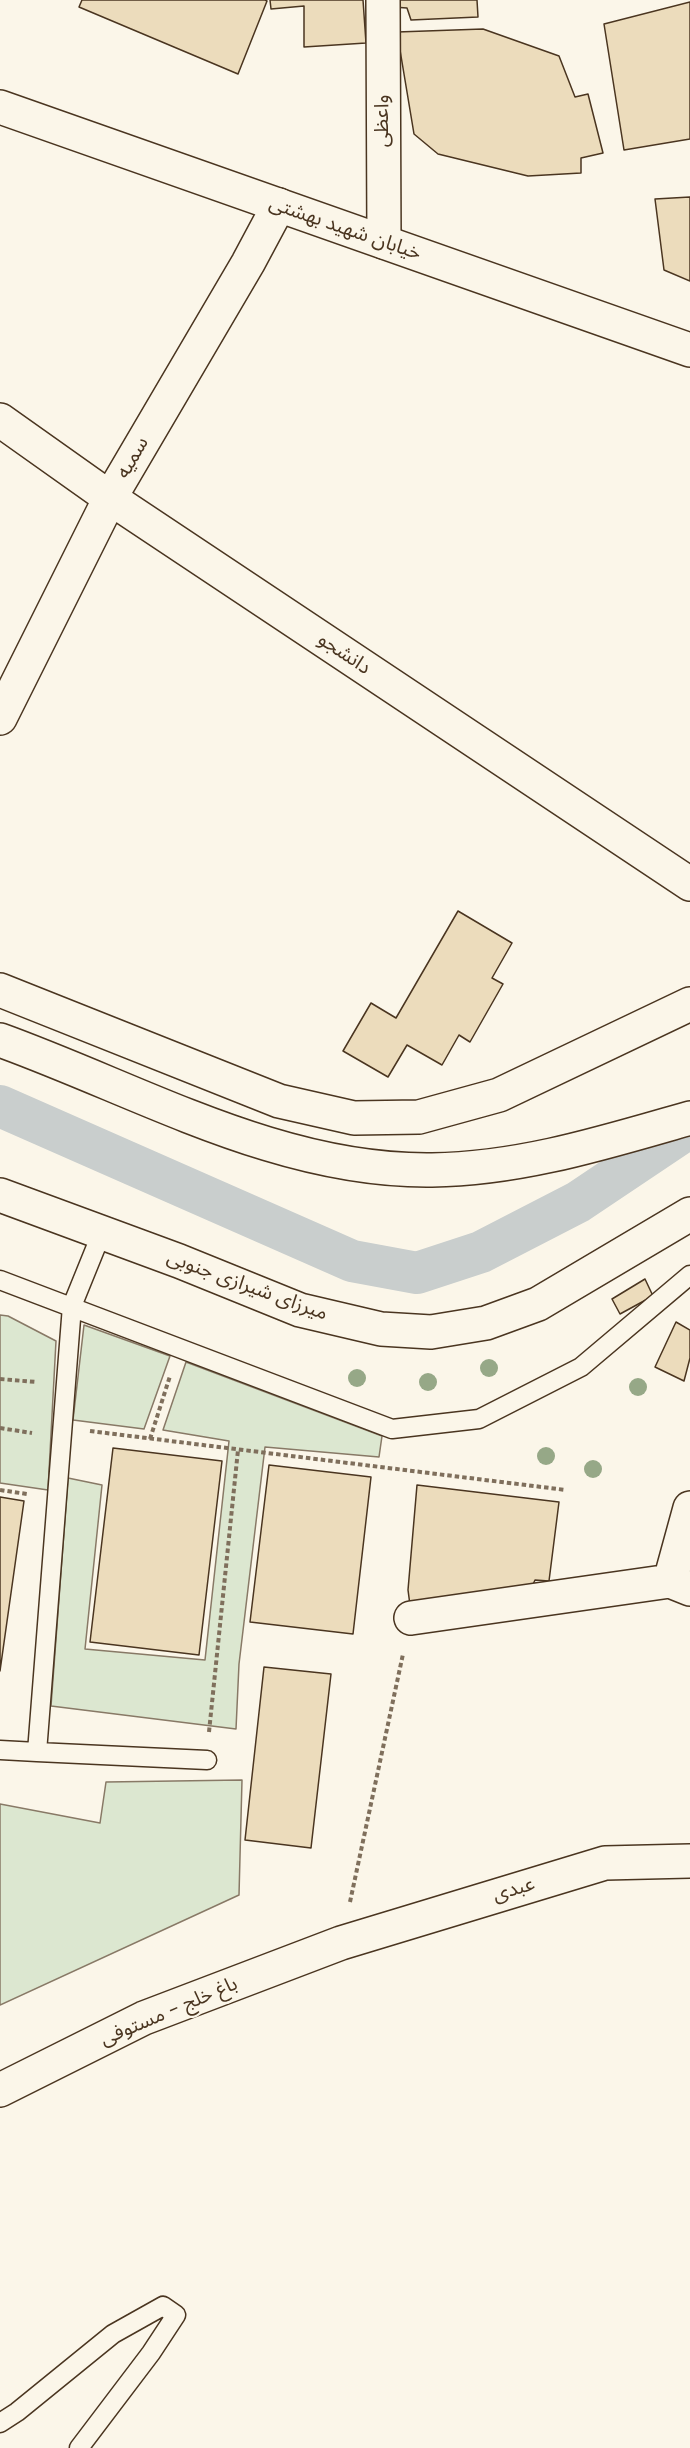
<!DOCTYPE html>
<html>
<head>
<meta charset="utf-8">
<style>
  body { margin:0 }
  canvas { display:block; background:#fbf6e9 }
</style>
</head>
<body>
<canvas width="690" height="2448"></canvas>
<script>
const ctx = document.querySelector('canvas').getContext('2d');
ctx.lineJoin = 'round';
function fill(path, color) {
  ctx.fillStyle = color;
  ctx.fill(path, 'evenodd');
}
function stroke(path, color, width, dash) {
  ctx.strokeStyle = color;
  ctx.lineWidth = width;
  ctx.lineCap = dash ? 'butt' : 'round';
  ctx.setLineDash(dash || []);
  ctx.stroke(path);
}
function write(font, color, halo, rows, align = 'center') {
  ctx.font = font + ' "DM Sans","Noto Sans Arabic",sans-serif';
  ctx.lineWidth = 4.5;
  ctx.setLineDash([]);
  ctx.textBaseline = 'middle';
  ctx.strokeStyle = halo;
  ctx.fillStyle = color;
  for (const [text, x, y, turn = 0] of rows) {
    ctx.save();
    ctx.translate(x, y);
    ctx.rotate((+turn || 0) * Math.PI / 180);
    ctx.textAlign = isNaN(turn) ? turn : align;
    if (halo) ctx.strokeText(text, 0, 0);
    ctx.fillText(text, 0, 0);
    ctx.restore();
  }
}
const green = new Path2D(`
  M0 1315 8 1316 56 1341 48 1490 0 1483Z
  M84 1325 170 1356 144 1429 73 1420Z
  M186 1362 382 1436 379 1457 265 1447 239 1664 236 1729 51 1706 68 1478 102 1485 85 1649 205 1660 229 1441 163 1430Z
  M242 1780 239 1895 0 2005V1804L100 1823 106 1782Z`);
fill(green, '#dce7d0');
stroke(green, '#887966', 1.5);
stroke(new Path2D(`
  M0 1106 352 1261 417 1273 481 1252 578 1202 690 1127`), '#c9cecd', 42);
const building = new Path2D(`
  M82 0H265L267 1 238 74 79 7Z
  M270 0H363L366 43 304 47V6L271 9Z
  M393 0H477L478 17 411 20 407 8 393 7Z
  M690 2V139L624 150 604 24Z
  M483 29 559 56 575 97 588 94 603 153 581 158V173L528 176 438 154 414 134 397 32Z
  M690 197V281L664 270 655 199Z
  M458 911 512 943 492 978 503 984 470 1042 459 1035 442 1065 407 1045 388 1077 343 1051 371 1003 396 1018Z
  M645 1279 653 1296 620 1314 612 1299Z
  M676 1322 690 1330V1358L684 1381 655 1367Z
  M113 1448 222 1461 199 1655 90 1642Z
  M269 1465 371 1477 353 1634 250 1622Z
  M417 1485 559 1502 549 1581 535 1580 531 1589 410 1605 408 1590Z
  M0 1497 24 1501 0 1671Z
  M264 1667 331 1674 311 1848 245 1840Z`);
fill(building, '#ecdcbc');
stroke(building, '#4a3520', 1.5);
const service = new Path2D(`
  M102 1232 72 1306 37 1752 207 1760
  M0 1280 392 1429 479 1419 581 1367 690 1275
  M0 1750 37 1752
  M0 2423 17 2412 113 2334 163 2306 176 2315 151 2353 79 2448`);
const minor = new Path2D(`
  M383 0 384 242
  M0 420 110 498 690 884
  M0 718 110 498 248 263 279 205
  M690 1589 670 1581 690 1508
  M411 1618 670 1581`);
const tertiary = new Path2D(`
  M0 2090 144 2018 341 1943 605 1863 690 1861`);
const secondary = new Path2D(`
  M0 107 690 350
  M0 990 279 1101 354 1118 419 1117 499 1095 690 1004
  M0 1040C141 1091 279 1172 432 1170 521 1169 606 1142 690 1118
  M0 1195 179 1261 300 1310 381 1329 431 1332 486 1323 538 1304 690 1214`);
stroke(service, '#4a3520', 21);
stroke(minor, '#4a3520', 36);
stroke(tertiary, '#4a3520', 36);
stroke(secondary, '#4a3520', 36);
stroke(new Path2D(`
  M0 1379 36 1382
  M0 1428 32 1433
  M90 1431 566 1490
  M150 1439 170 1376
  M0 1490 27 1494
  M209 1732 238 1450
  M350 1902 403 1654`), '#7f6f5c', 4, [4.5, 3]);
stroke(service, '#fbf6e9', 18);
stroke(minor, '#fbf6e9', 33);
stroke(tertiary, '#fbf6e9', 33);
stroke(secondary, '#fbf6e9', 33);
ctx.fillStyle = '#96a887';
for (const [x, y] of [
  [489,1368],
  [357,1378],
  [428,1382],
  [638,1387],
  [546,1456],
  [593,1469]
]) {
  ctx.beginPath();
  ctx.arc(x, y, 9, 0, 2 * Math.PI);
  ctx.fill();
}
write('20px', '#4a3520', '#fbf6e9', [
  ["واعظی",383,121,-90],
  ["خیابان شهید بهشتی",345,229,19],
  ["سمیه",133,458,-60],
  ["دانشجو",344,654,34],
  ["میرزای شیرازی جنوبی",247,1286,20],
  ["عبدی",514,1890,-17],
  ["باغ خلج - مستوفی",169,2012,-23]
]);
</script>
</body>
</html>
